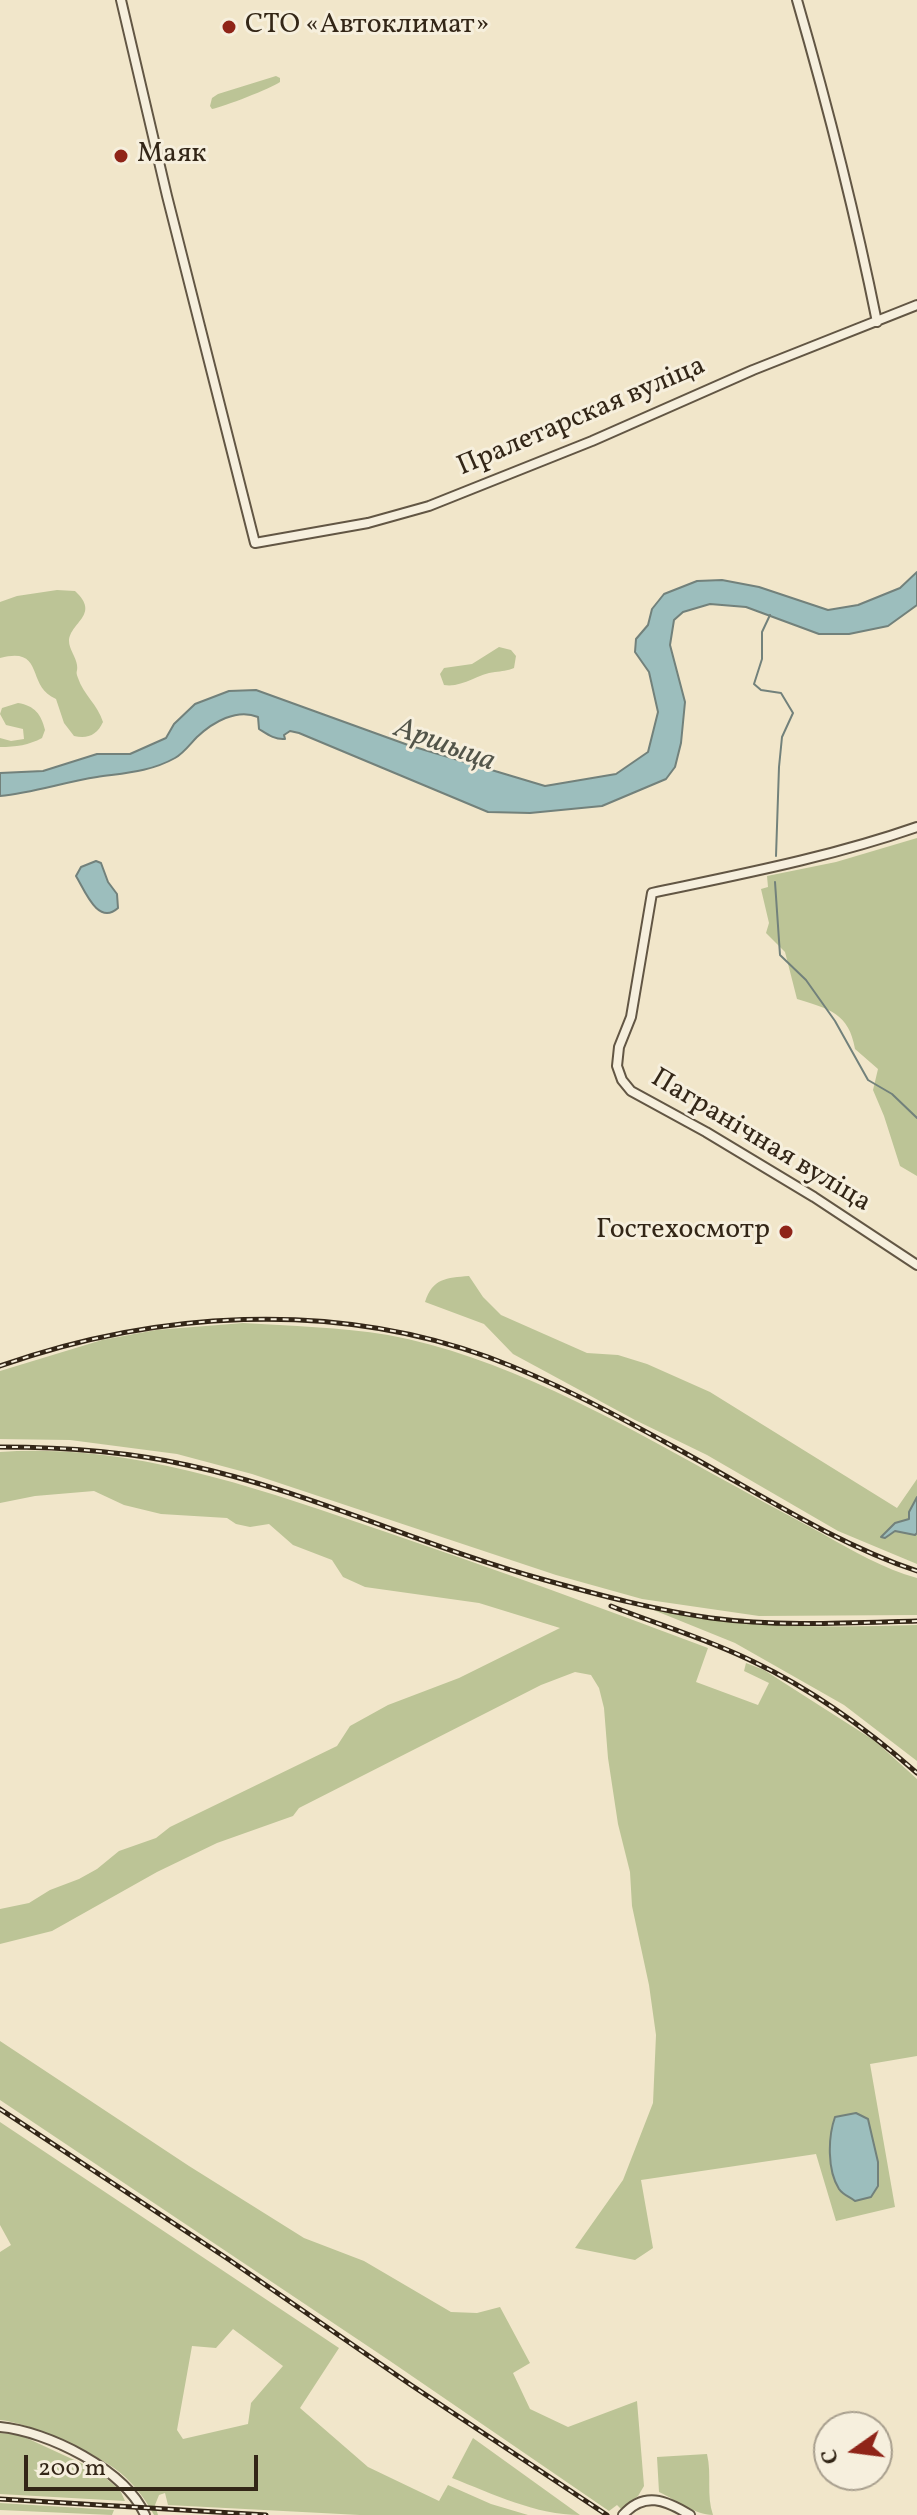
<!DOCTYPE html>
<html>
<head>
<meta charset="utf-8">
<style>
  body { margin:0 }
  #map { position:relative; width:917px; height:2515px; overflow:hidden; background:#f1e6ca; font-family:Vollkorn,serif }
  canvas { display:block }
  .north { position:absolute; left:813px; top:2411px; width:80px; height:80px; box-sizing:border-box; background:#f6efdd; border:2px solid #a89f8e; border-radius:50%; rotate:256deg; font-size:22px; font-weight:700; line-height:32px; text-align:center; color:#332617 }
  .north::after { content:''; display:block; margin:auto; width:28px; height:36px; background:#8f2418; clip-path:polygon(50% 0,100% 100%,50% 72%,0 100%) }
  .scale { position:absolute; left:24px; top:2455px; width:234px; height:36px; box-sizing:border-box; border:4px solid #332617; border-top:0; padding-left:10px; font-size:24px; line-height:28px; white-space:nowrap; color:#332617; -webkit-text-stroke:6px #f6efdd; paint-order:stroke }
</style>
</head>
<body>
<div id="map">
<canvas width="917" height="2515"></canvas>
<div class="north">С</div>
<div class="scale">200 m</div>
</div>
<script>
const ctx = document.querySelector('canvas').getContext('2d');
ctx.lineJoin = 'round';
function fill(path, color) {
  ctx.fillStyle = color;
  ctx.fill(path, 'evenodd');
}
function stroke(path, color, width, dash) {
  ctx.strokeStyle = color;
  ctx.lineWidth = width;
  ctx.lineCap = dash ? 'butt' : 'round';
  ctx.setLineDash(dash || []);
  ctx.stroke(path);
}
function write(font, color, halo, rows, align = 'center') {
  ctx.font = font + ' Vollkorn,serif';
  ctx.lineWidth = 6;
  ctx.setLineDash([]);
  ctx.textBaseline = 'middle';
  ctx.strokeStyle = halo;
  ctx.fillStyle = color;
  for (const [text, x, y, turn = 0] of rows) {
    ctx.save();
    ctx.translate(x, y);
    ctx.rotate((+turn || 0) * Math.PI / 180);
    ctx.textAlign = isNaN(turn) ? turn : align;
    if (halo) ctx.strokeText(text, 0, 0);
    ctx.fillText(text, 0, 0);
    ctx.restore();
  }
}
fill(new Path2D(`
  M276 76 280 78V82C272 88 223 107 212 109L210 106 212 98 218 94Z
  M57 590 75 591C101 615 70 622 69 641 69 649 76 657 77 665 78 673 75 670 78 678 83 694 98 705 103 722 97 735 88 739 74 736L64 723 56 699C25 686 46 646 0 658V602L17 596Z
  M499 647 511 650 516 656 514 668C507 671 502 671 495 672 477 674 462 688 444 685L440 674 444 668 472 664Z
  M18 703C35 706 41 714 45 730L42 738C29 745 16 747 0 747V738L11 741 24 739 23 729 6 725 0 714 2 708Z
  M917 838V1176L900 1166 884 1116 873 1090 878 1069 855 1049C849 1013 829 1009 797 999L785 952 766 933 769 923 761 889 768 887 767 876 836 862Z
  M469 1276 483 1297 501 1315 587 1353 618 1355 647 1364 710 1392 897 1508 917 1479V1497L909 1512V1519L885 1537 895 1531 915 1535 917 1533V1564L838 1531 707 1455 635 1420 513 1354 484 1324 425 1302C433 1278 446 1278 469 1276Z
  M243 1323C291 1326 340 1327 388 1335 499 1355 614 1419 711 1473 749 1494 786 1514 823 1534 853 1551 884 1569 917 1578V1615L759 1616 642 1599 556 1575 252 1474 177 1454 70 1440 0 1439V1371L102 1340 156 1330Z
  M0 1452C133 1443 259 1489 383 1531 492 1568 600 1607 708 1648L696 1682 758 1705 769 1683 744 1671 746 1663 764 1670 875 1741 917 1779V2056L870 2064 895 2207 836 2221 816 2154 641 2180 653 2248 635 2260 575 2248 623 2180 653 2103 656 2035 649 1985 632 1906 630 1872 618 1824 608 1758 604 1708 599 1688 591 1675 575 1672 541 1685 299 1808 293 1816 217 1843 157 1872 52 1931 0 1944V1909L29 1903 50 1890 79 1879 97 1869 119 1851 156 1838 170 1827 337 1746 350 1726 388 1705 459 1678 560 1628 479 1603 365 1587 343 1577 332 1560 293 1545 269 1524 250 1527 236 1524 227 1518 161 1514 124 1505 94 1491 35 1496 0 1503Z
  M651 1609C739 1628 827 1628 917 1625V1761L844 1705 735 1643Z
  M0 2041 189 2166 304 2238 364 2261 451 2312 477 2313 500 2307 530 2363 513 2373 530 2409 568 2427 637 2401 644 2486 638 2496 621 2509 617 2505 609 2511 390 2361 0 2100Z
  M0 2122 339 2348 300 2408 368 2467 439 2501 448 2485 491 2504 528 2515H360L168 2505 165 2493 159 2495 155 2505 158 2515H154C145 2498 130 2479 114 2468 89 2450 30 2423 0 2420V2252L11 2245 0 2225ZM233 2329 283 2366 251 2403 248 2424 183 2439 177 2430 192 2346 216 2348Z
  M0 2433 20 2435 96 2470 120 2490 125 2501 0 2494Z
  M473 2438 580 2515C536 2515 493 2494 452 2478Z
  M707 2454C712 2475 706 2495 713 2515 695 2515 676 2500 659 2492L657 2457Z
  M0 2503 114 2510 112 2515 0 2510Z`), '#bcc496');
const water = new Path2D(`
  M917 572V605L888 626 849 634H819L746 607 710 604 683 612 674 620 670 645 685 702 681 743 675 767 666 779 602 806 530 813 488 812 299 733 290 731 284 735 285 739C275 740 267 734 259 729L258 717C237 708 213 722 197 737 190 744 184 753 175 758 150 772 124 773 97 777 64 782 33 793 0 796V773L43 771 97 754H130L166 738 174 724 195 704 229 691 256 690 408 745 545 786 616 774 648 752 658 712 649 672 635 652 636 639 648 625 652 609 664 594 697 581 722 580 759 587 828 610 858 605 900 588Z
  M96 861 101 863 108 882 117 894 118 908C98 926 85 891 76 876L81 867Z
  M917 1497V1533L915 1535 895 1531 885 1538 881 1537 895 1523 909 1519V1512Z
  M856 2113 868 2119 878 2162V2186L871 2197 855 2201C850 2197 843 2195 839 2189 827 2170 828 2137 835 2117Z`);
fill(water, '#9cbebd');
stroke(water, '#72817b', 2);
stroke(new Path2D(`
  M770 615 762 632V659L754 684 761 690 781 693 793 713 782 737 779 767 776 856
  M775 882 780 955 806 980 835 1021 868 1080 892 1094 917 1118`), '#72817b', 2);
const tertiary = new Path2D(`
  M121 0 167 196 255 543 368 523 429 506 592 441 753 370 917 305
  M797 0C828 107 855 213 877 322
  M917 827C831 857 742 874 652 893L631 1017 619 1047 617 1066 622 1080 631 1091 706 1132 814 1197 917 1265
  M0 2427C47 2431 126 2470 145 2515
  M623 2515C644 2491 666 2500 690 2515`);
stroke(tertiary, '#625644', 12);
stroke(tertiary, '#f6efdd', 8);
const rail = new Path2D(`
  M0 1366C156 1311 331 1300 488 1357 553 1381 614 1414 674 1447 754 1490 831 1542 917 1571
  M0 1447C63 1447 125 1451 187 1465 309 1491 424 1547 545 1580 599 1595 655 1610 711 1618 779 1627 849 1623 917 1621
  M611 1606C659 1625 708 1639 754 1662 813 1690 868 1730 917 1773
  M0 2109 228 2259 411 2385 607 2515
  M0 2499 266 2515`);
stroke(rail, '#332617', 5);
stroke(rail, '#f6efdd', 2, [6]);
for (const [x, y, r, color] of [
  [229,27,8,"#8f2418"],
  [121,156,8,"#8f2418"],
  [786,1232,8,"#8f2418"]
]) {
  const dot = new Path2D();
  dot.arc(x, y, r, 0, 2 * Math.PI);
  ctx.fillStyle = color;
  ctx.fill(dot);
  stroke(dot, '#f6efdd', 3);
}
write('28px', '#332617', '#f6efdd', [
  ["СТО «Автоклимат»",245,27],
  ["Маяк",137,156],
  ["Гостехосмотр",770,1232,"right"]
], 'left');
write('28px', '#332617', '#f6efdd', [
  ["Пралетарская вуліца",582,418,-23],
  ["Пагранічная вуліца",760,1142,31]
]);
write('italic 30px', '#525449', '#f6efdd', [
  ["Аршыца",444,747,20]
]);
</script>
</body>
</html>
